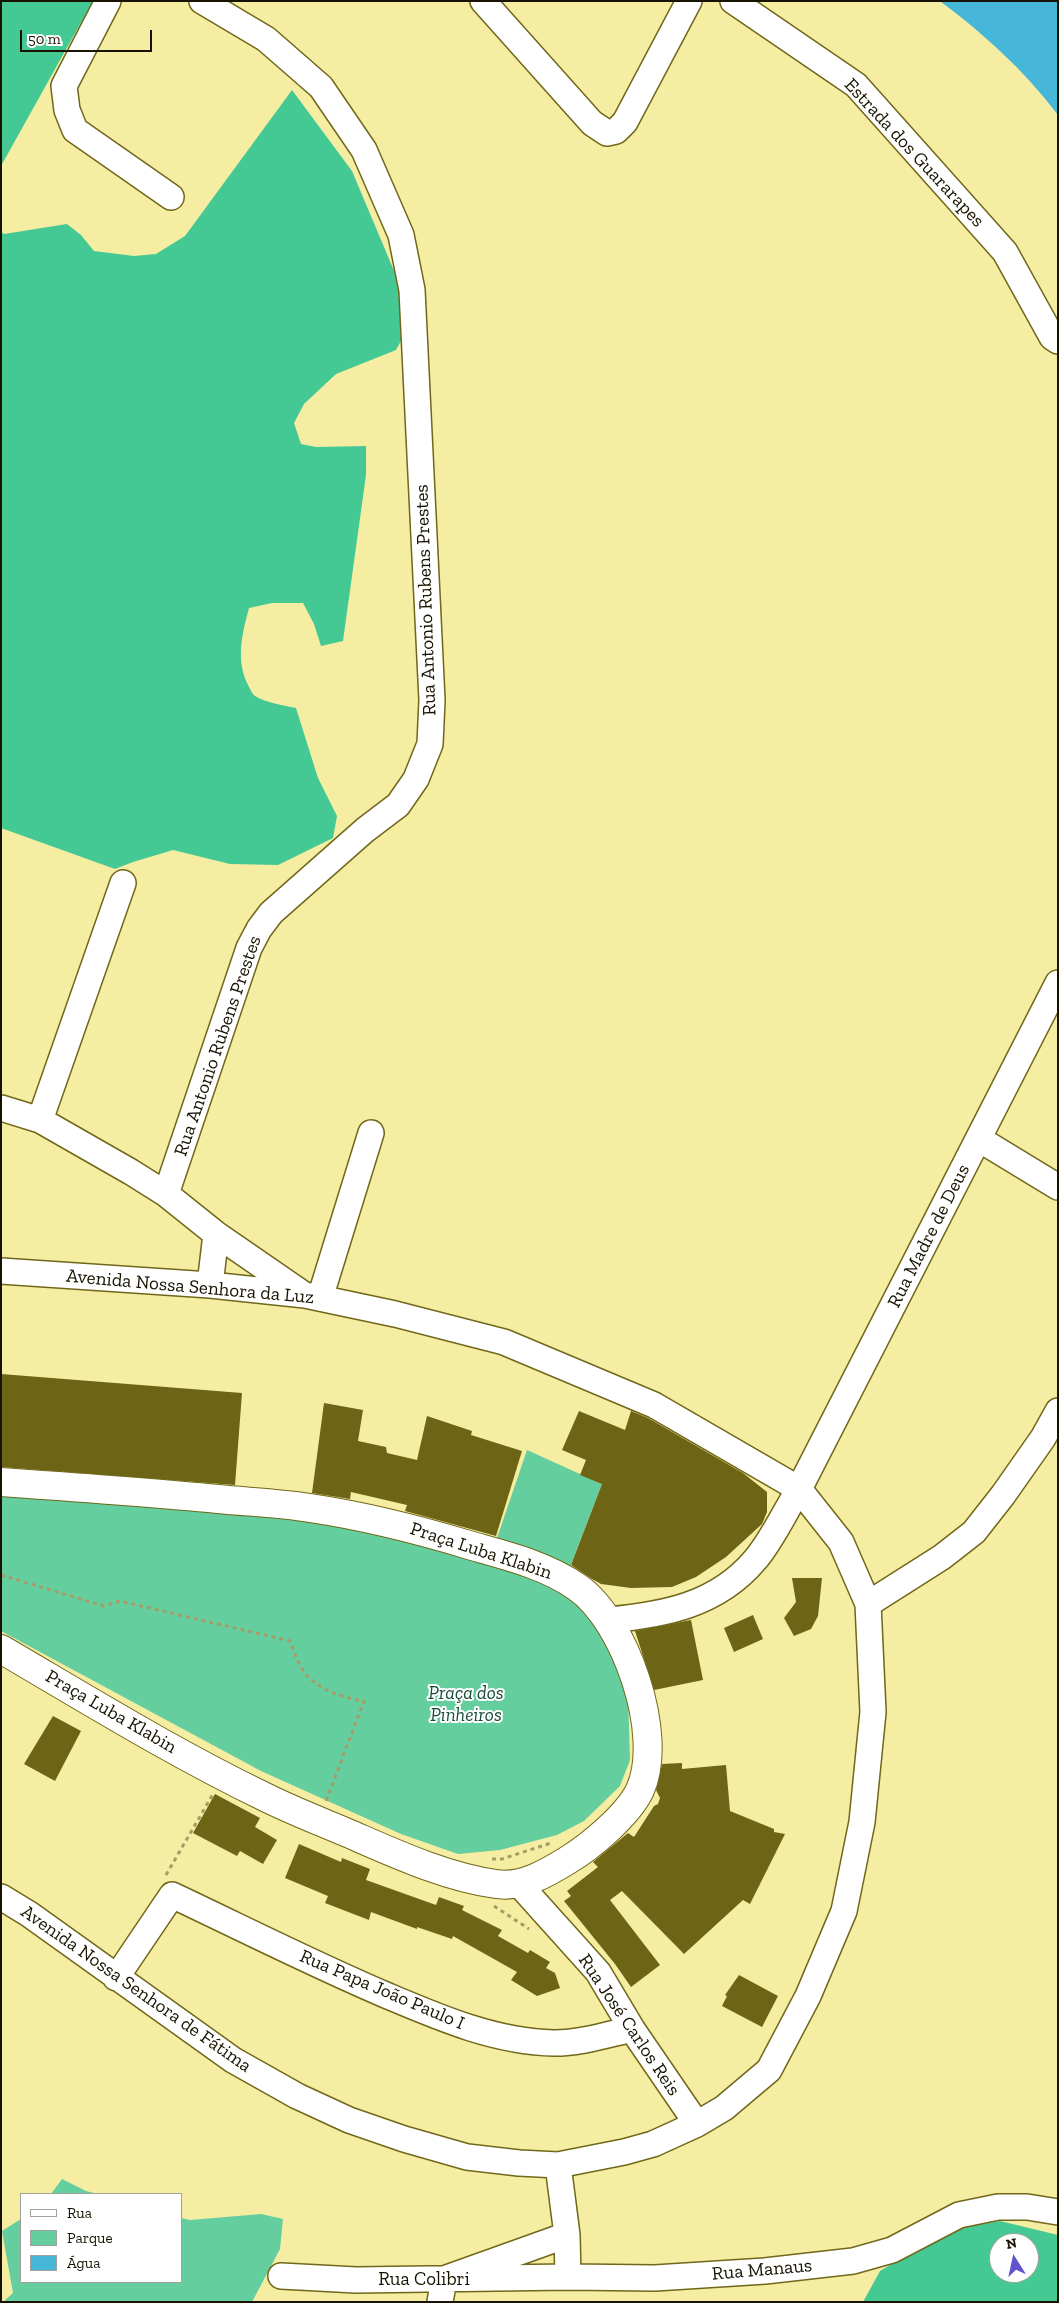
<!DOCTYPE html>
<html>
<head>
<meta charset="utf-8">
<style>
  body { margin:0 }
  #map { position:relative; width:1059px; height:2303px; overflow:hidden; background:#f5eda2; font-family:"Zilla Slab",serif }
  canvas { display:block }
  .frame { position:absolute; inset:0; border:2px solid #171300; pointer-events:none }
  .legend { position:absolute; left:20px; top:2193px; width:162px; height:90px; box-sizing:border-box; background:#fff; border:1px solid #a2a199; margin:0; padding:6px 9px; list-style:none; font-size:15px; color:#171300 }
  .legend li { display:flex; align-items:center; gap:10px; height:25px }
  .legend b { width:25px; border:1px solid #a2a199 }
  .north { position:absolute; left:989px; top:2233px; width:50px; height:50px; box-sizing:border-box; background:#fff; border:1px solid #a2a199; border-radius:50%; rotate:350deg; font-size:14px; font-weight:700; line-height:20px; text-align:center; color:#171300 }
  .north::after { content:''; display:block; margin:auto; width:18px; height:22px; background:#6055ce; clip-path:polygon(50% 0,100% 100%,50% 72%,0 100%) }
  .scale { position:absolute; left:20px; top:30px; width:132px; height:22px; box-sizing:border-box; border:2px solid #171300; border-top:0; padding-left:6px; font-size:15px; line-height:18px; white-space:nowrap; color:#171300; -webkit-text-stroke:4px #fff; paint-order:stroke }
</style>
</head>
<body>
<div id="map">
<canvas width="1059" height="2303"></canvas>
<div class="frame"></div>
<ul class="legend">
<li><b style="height:6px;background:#fff"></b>Rua</li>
<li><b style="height:14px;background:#64ce9f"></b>Parque</li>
<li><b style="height:14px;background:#46b6d9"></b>Água</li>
</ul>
<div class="north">N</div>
<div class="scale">50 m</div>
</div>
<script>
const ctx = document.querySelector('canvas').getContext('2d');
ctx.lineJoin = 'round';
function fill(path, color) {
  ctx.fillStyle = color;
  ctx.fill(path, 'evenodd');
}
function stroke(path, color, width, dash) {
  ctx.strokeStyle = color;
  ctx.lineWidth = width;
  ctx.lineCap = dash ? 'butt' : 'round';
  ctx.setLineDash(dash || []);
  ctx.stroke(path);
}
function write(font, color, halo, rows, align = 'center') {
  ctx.font = font + ' "Zilla Slab",serif';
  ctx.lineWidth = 4;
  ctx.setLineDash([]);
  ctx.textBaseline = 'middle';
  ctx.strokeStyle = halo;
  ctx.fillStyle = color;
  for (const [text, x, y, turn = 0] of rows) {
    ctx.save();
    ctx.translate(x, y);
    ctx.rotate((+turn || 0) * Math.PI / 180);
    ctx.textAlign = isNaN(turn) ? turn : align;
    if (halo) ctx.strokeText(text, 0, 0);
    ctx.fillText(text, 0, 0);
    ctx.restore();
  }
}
fill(new Path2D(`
  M527 1450 602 1484 570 1567 496 1541Z
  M1 1491 307 1516 387 1534 553 1583 599 1624 628 1695 630 1760 620 1786 584 1821 557 1835 500 1850 458 1854 401 1834 261 1771 1 1631Z
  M62 2179 86 2191 98 2194H51Z
  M261 2214 283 2219 280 2249 252 2302H3L13 2293 2 2231 21 2219V2282H181V2218L190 2220Z`), '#64ce9f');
fill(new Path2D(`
  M1 1H93L1 166Z
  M292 90 352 171 400 285 408 328 396 350 336 374 304 404 294 423 301 444 316 447 366 446V475L343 641 321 646 314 624 303 603H272L249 608C242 634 235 661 249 687 251 690 252 694 255 696 267 703 282 705 296 708L318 778 337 816 333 838 278 865 230 864 173 850 133 862 115 869 1 828V232L4 234 67 224 81 235 94 251 134 256 156 254 185 236Z
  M1000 2221 1058 2235V2302H863L880 2271 948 2230ZM999 2243H1029V2273H999Z`), '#45c994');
fill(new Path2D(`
  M940 1H1058V115C1024 70 985 35 940 1Z`), '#46b6d9');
fill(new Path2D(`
  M1 1374 242 1393 235 1485 1 1467Z
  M324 1403 363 1410 358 1441 386 1447 387 1453 417 1460 427 1416 472 1431 471 1435 522 1451 496 1536 405 1511 407 1505 351 1492 350 1499 312 1493Z
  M579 1411 625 1430 631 1411 648 1418 743 1473 767 1492V1512L762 1524 726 1557 696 1577 672 1587 631 1588 601 1584 592 1579 571 1565 602 1484 580 1475 586 1460 562 1450Z
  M792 1578H822L818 1616 811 1629 794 1636 784 1618 796 1602Z
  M753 1615 763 1639 734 1652 724 1628Z
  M691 1620 703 1680 654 1690 635 1631Z
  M53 1716 81 1731 55 1781 24 1764Z
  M682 1763V1769L726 1765 730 1811 774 1829V1832L785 1834 750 1904 743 1900 684 1954 622 1891 610 1900 660 1965 631 1987 615 1964 564 1901 571 1896 567 1891 598 1867 593 1862 628 1833 634 1837 654 1806 658 1804 660 1798 656 1790 662 1764Z
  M215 1794 260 1818 255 1827 277 1840 263 1864 240 1851 237 1856 193 1833Z
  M299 1844 341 1862 342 1858 370 1869 366 1880 436 1905 439 1897 464 1906 462 1910 502 1930 498 1936 528 1953 530 1950 550 1962 546 1968 555 1973 560 1988 537 1996 511 1980 517 1972 453 1936 452 1939 417 1927V1929L371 1912 369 1920 325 1903 328 1896 285 1878Z
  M739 1975 778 1996 762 2027 722 2006 727 1996 725 1995Z`), '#6d6416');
const minor = new Path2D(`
  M108 1 64 86 67 110 75 130 171 197
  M483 1 592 123 607 133 616 131 625 122 689 1
  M733 1 856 85 1005 252 1052 337 1058 341
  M1 1108 40 1120 131 1172 166 1194 216 1234 303 1294
  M40 1120 123 883
  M979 1139 1058 1187
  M166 1194 249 948 259 929 271 913 365 830 398 805 416 779 430 744 432 700 412 290 401 235 364 150 321 87 266 39 202 1
  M1 1271 210 1285 305 1295 395 1314 504 1342 654 1405 799 1489 841 1542 868 1604 873 1712 862 1822 844 1911 808 1996 769 2070 724 2108 697 2124 653 2144 624 2152 558 2165 519 2163 467 2157 404 2139 349 2120 297 2096 233 2060 29 1914 1 1897
  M210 1285 216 1234
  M320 1298 371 1133
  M868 1604 942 1557 974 1532 1003 1495 1043 1438 1058 1411
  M608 1620C664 1615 717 1605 755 1560 771 1542 786 1510 799 1489L1058 983
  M518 1883 598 1972 632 2029 697 2124
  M116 1978 172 1895C244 1929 315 1965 388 1996 440 2018 496 2042 554 2043 581 2043 606 2035 632 2029
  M558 2165 567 2235 568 2277 655 2278 765 2271 853 2261 892 2250 959 2215 998 2207H1027L1058 2212
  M281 2276 356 2280 568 2277
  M440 2302 444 2279 567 2235`);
const major = new Path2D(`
  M1 1482C73 1487 146 1492 218 1499 248 1502 280 1503 310 1508 364 1516 416 1529 469 1545 504 1555 546 1565 577 1587 625 1620 665 1735 640 1790 628 1815 591 1846 568 1860 547 1873 522 1888 496 1884 446 1877 396 1854 350 1834 322 1822 293 1811 265 1797 174 1753 88 1700 1 1649`);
stroke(minor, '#70671a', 28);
stroke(major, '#70671a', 30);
stroke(new Path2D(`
  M1 1575 104 1606 120 1601 290 1641C294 1651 298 1665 305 1673 319 1690 343 1698 364 1701L326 1801
  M492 1859H502L551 1843
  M166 1875 213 1794
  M494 1906 529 1929`), '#a49d67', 3, [4, 4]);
stroke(minor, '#fff', 25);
stroke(major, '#fff', 28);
write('19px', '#171300', '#fff', [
  ["Estrada dos Guararapes",914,153,47],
  ["Rua Antonio Rubens Prestes",426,600,-92],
  ["Rua Antonio Rubens Prestes",218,1046,-71],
  ["Rua Madre de Deus",929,1236,-63],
  ["Avenida Nossa Senhora da Luz",190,1287,5],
  ["Praça Luba Klabin",481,1551,18],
  ["Praça Luba Klabin",111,1712,30],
  ["Avenida Nossa Senhora de Fátima",136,1989,35],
  ["Rua Papa João Paulo I",382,1990,23],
  ["Rua José Carlos Reis",629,2025,56],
  ["Rua Manaus",762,2270,-5],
  ["Rua Colibri",424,2280]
]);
write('italic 19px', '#174c36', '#fff', [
  ["Praça dos",466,1694],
  ["Pinheiros",466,1716]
]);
</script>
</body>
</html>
